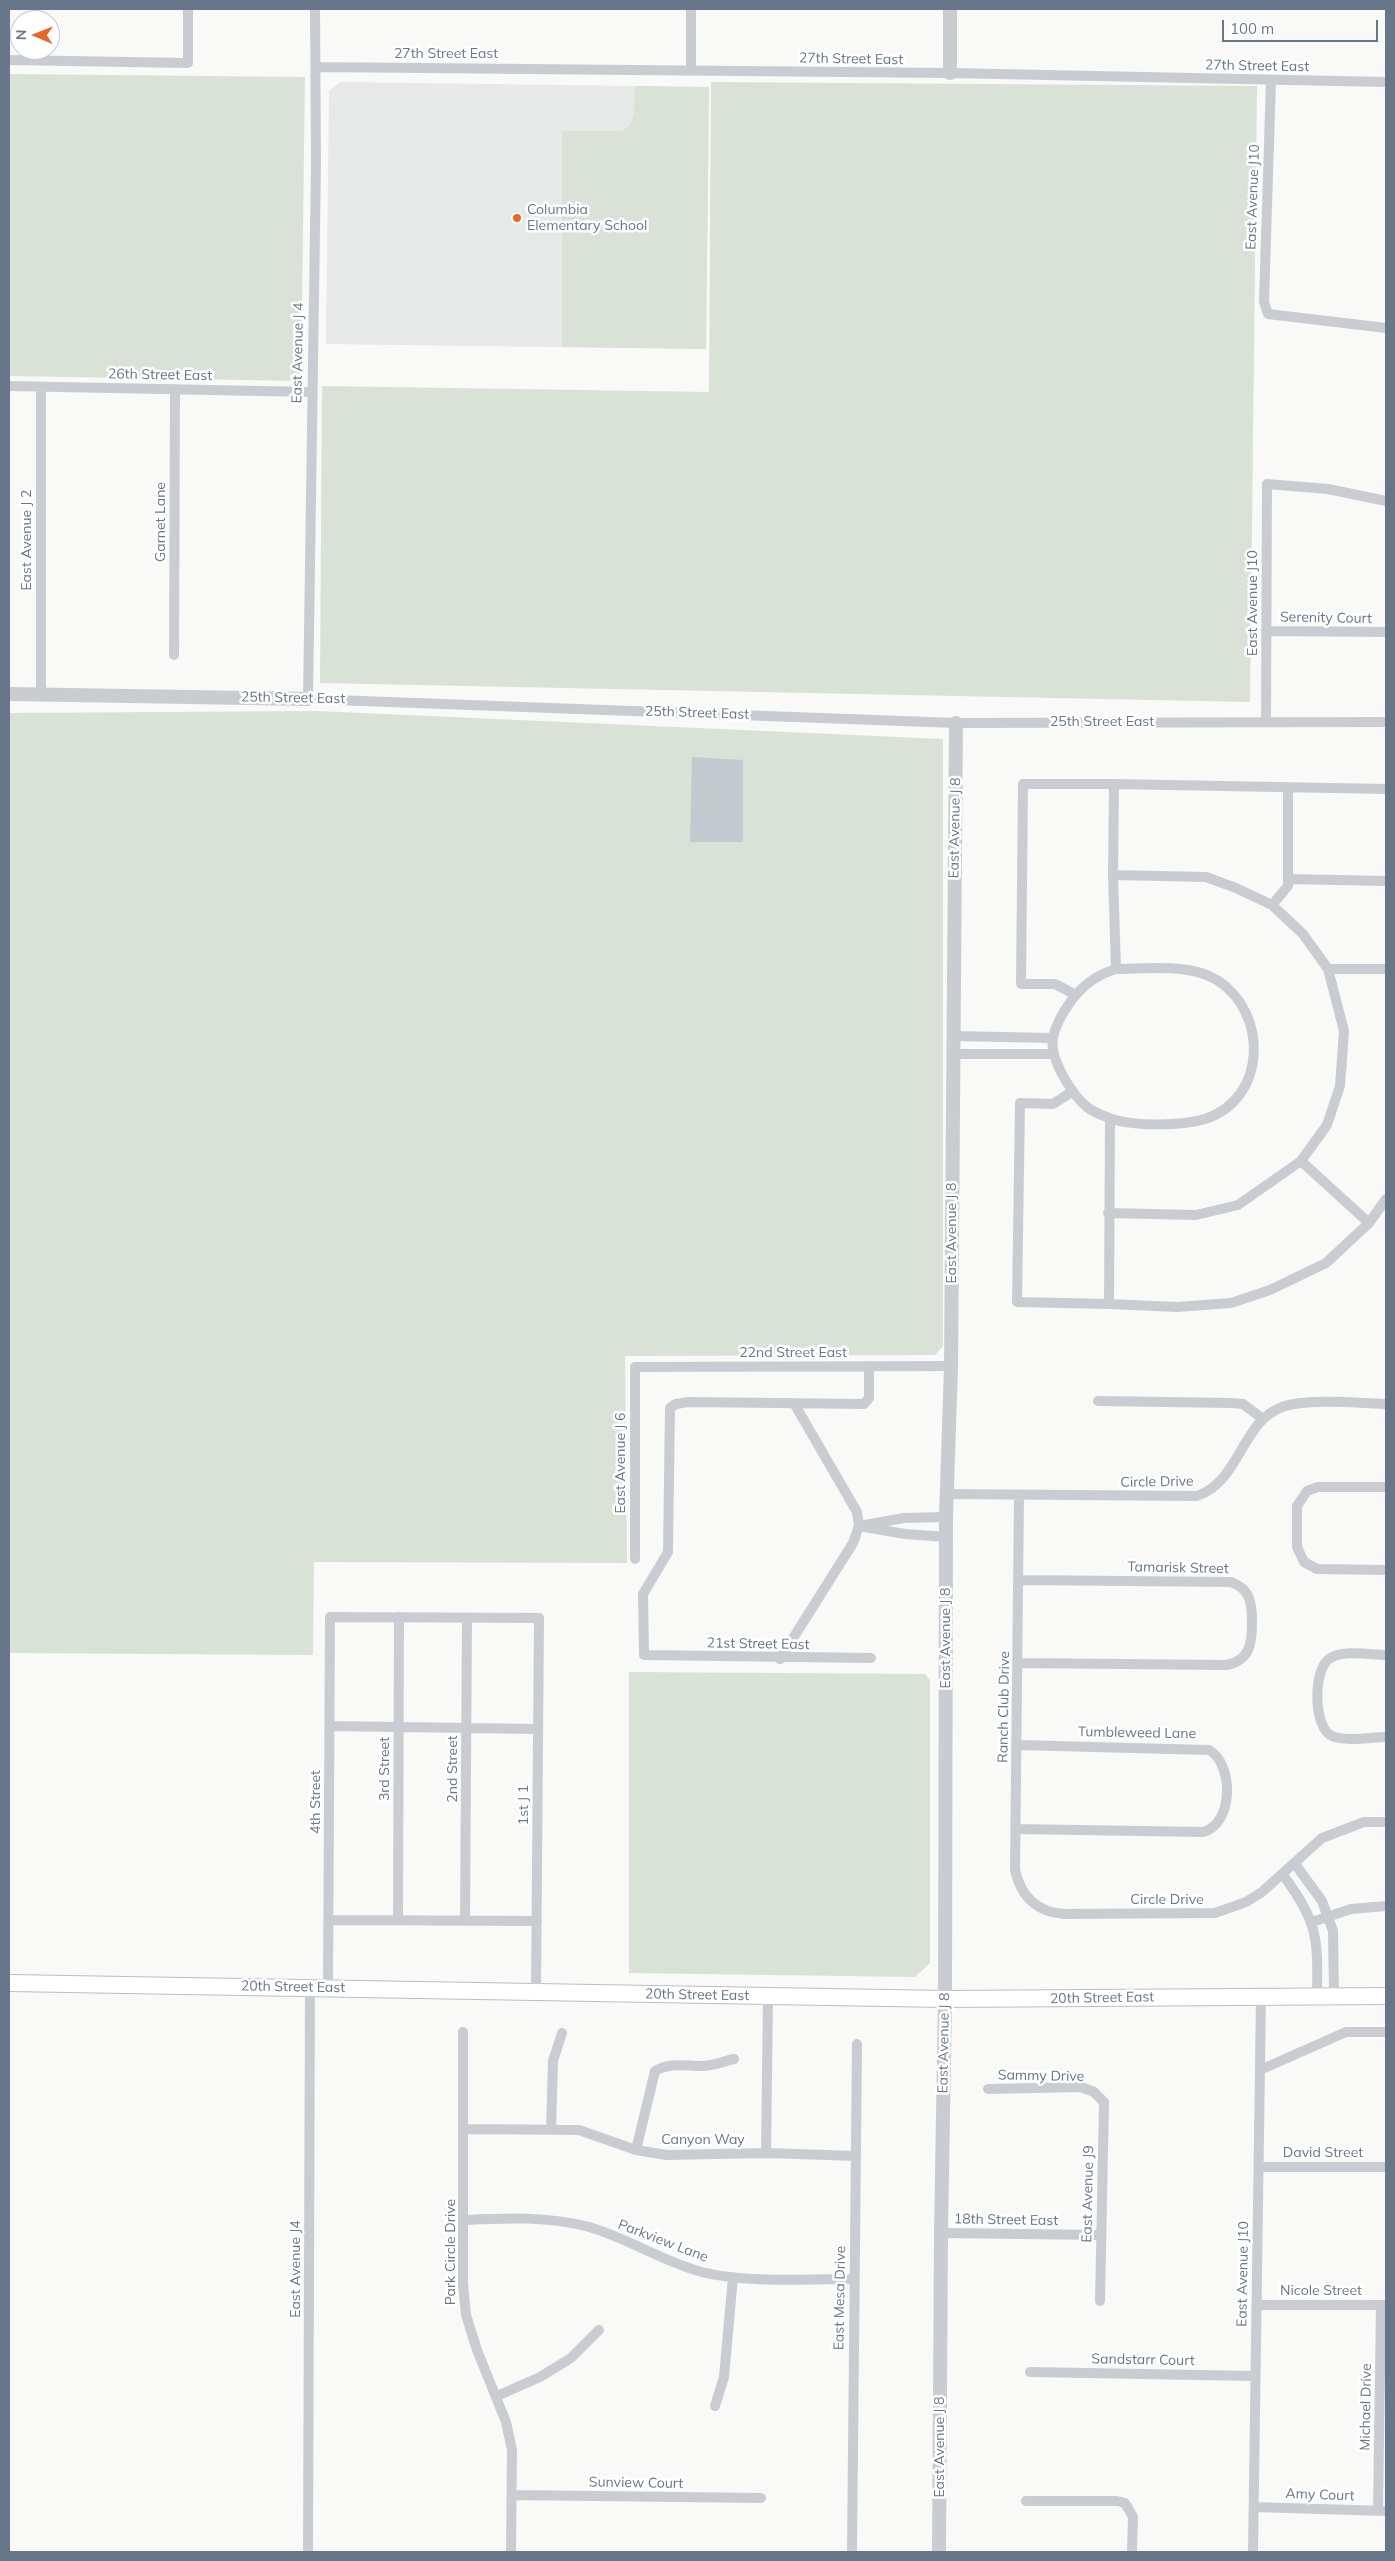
<!DOCTYPE html>
<html>
<head>
<meta charset="utf-8">
<style>
  body { margin:0 }
  #map { position:relative; width:1395px; height:2561px; overflow:hidden; background:#f9f9f7; font-family:Mulish,sans-serif }
  canvas { display:block }
  .frame { position:absolute; inset:0; border:10px solid #677688; pointer-events:none }
  .north { position:absolute; left:10px; top:10px; width:50px; height:50px; box-sizing:border-box; background:#fff; border:1px solid #c2c8cf; border-radius:50%; rotate:271deg; font-size:14px; font-weight:700; line-height:20px; text-align:center; color:#677688 }
  .north::after { content:''; display:block; margin:auto; width:18px; height:22px; background:#e86728; clip-path:polygon(50% 0,100% 100%,50% 72%,0 100%) }
  .scale { position:absolute; left:1222px; top:20px; width:156px; height:22px; box-sizing:border-box; border:2px solid #677688; border-top:0; padding-left:6px; font-size:15px; line-height:18px; white-space:nowrap; color:#677688; -webkit-text-stroke:4px #fff; paint-order:stroke }
</style>
</head>
<body>
<div id="map">
<canvas width="1395" height="2561"></canvas>
<div class="frame"></div>
<div class="north">N</div>
<div class="scale">100 m</div>
</div>
<script>
const ctx = document.querySelector('canvas').getContext('2d');
ctx.lineJoin = 'round';
function fill(path, color) {
  ctx.fillStyle = color;
  ctx.fill(path, 'evenodd');
}
function stroke(path, color, width, dash) {
  ctx.strokeStyle = color;
  ctx.lineWidth = width;
  ctx.lineCap = dash ? 'butt' : 'round';
  ctx.setLineDash(dash || []);
  ctx.stroke(path);
}
function write(font, color, halo, rows, align = 'center') {
  ctx.font = font + ' Mulish,sans-serif';
  ctx.lineWidth = 5;
  ctx.setLineDash([]);
  ctx.textBaseline = 'middle';
  ctx.strokeStyle = halo;
  ctx.fillStyle = color;
  for (const [text, x, y, turn = 0] of rows) {
    ctx.save();
    ctx.translate(x, y);
    ctx.rotate((+turn || 0) * Math.PI / 180);
    ctx.textAlign = isNaN(turn) ? turn : align;
    if (halo) ctx.strokeText(text, 0, 0);
    ctx.fillText(text, 0, 0);
    ctx.restore();
  }
}
fill(new Path2D(`
  M341 82 709 87 706 349 326 344 329 91Z`), '#e7e8e8');
fill(new Path2D(`
  M9 74 305 77 301 381 9 376Z
  M711 82 1257 86 1250 702 320 683 322 386 709 392Z
  M635 86 709 87 706 349 562 347V131H621C638 125 634 101 635 86Z
  M318 711 943 739V1346L935 1355 625 1356 627 1563 314 1562 313 1655 9 1653V713Z
  M629 1672 925 1674 930 1680V1963L915 1977 629 1973Z`), '#dae1d7');
fill(new Path2D(`
  M692 757 743 760V842H690Z`), '#c2cad0');
const primary = new Path2D(`
  M9 1983 945 1999 1386 1996`);
stroke(primary, '#babdc2', 18);
stroke(new Path2D(`
  M315 9 316 163 308 699 956 723 1386 722
  M9 60 188 63V9
  M316 67 950 73 1386 82
  M691 71V9
  M1271 80 1264 302 1268 314 1386 328
  M9 386 311 392
  M1266 631 1386 632
  M174 655 175 389
  M41 693V387
  M1266 722 1267 484 1328 489 1386 501
  M1113 875 1114 784 1386 789
  M1288 879 1386 881
  M1272 905 1288 886V787
  M1116 969C1147 969 1189 963 1217 980 1269 1013 1267 1099 1205 1119 1182 1126 1129 1127 1107 1117 1101 1115 1092 1111 1087 1107 1072 1095 1049 1058 1053 1038 1055 1026 1064 1011 1071 1001 1083 985 1098 974 1116 969Z
  M1328 969H1386
  M1076 995 1055 984H1021L1023 784H1114
  M952 1036 1053 1038
  M952 1054H1053
  M1073 1091 1053 1104 1020 1103 1017 1302 1109 1304 1110 1119
  M1301 1161 1369 1223 1386 1199
  M1108 1213 1196 1215 1238 1205 1301 1161 1327 1125 1340 1086 1344 1031 1328 969 1303 934 1272 905 1236 888 1206 877 1113 875 1116 969
  M1109 1304 1177 1307 1231 1303 1270 1290 1326 1263 1369 1223
  M869 1366V1398L864 1404 688 1402 676 1404 670 1408 668 1552 643 1594 644 1655 871 1658
  M1098 1401 1232 1403 1243 1404 1263 1419
  M1386 1487H1318L1307 1491 1297 1506V1547L1304 1562 1317 1569 1386 1570
  M947 1494 1197 1496C1240 1482 1241 1422 1282 1407 1307 1398 1358 1403 1386 1404
  M1019 1496 1015 1870C1021 1897 1037 1912 1064 1914L1215 1913 1246 1902 1262 1892 1322 1838 1364 1822H1386
  M865 1525 904 1518 946 1517
  M859 1526 905 1534 946 1537
  M635 1559V1367L951 1366
  M1386 1655C1370 1655 1343 1649 1329 1659 1313 1670 1313 1728 1332 1736 1347 1742 1370 1737 1386 1737
  M780 1659 853 1543 859 1526 857 1512 795 1405
  M1018 1663 1227 1665C1250 1660 1252 1643 1252 1623 1252 1604 1251 1589 1231 1582L1019 1580
  M330 1726 538 1729
  M1016 1829 1203 1832C1234 1824 1234 1764 1209 1750L1017 1745
  M1295 1864 1322 1901 1333 1931 1334 1995
  M1283 1875C1318 1922 1318 1938 1317 1995
  M329 1920 537 1921
  M398 1920 399 1617
  M465 1921 467 1618
  M1312 1922 1351 1909 1386 1906
  M328 1987 330 1617 539 1618 536 1992
  M463 2032V2284L466 2315 477 2350 506 2422 512 2450 511 2552
  M1260 2070 1346 2032H1386
  M988 2089 1081 2087 1094 2092 1104 2102 1100 2301
  M464 2129 579 2130 636 2150 667 2155 766 2153 856 2156
  M551 2129 553 2061 562 2033
  M636 2150 655 2071C670 2062 685 2066 702 2066 713 2066 724 2061 734 2059
  M766 2153 768 1996
  M1259 2167H1386
  M465 2220C506 2218 548 2216 589 2227 628 2238 663 2262 702 2272 744 2283 809 2279 854 2279
  M941 2233 1101 2235
  M1257 2305H1386
  M1030 2372 1255 2376
  M497 2396 540 2377 571 2358 599 2330
  M715 2406 724 2377 733 2277
  M512 2495 761 2498
  M1026 2501H1117L1125 2503 1133 2517 1132 2552
  M1254 2507 1386 2511
  M1378 2510 1381 2305
  M308 2552 310 1987
  M852 2552 857 2044
  M1253 2552 1261 1996`), '#c9ccd0', 10);
stroke(new Path2D(`
  M950 73V9
  M9 694 308 699
  M939 2552 941 2233 945 1999 946 1517 951 1366 956 723`), '#c9ccd0', 14);
stroke(primary, '#fff', 16);
for (const [x, y, r, color] of [
  [517,218,5,"#e86728"]
]) {
  const dot = new Path2D();
  dot.arc(x, y, r, 0, 2 * Math.PI);
  ctx.fillStyle = color;
  ctx.fill(dot);
  stroke(dot, '#fff', 2);
}
write('14px', '#677688', '#fff', [
  ["27th Street East",446,54],
  ["27th Street East",851,59,1],
  ["27th Street East",1257,66,1],
  ["East Avenue J10",1253,197,-88],
  ["East Avenue J 4",298,353,-89],
  ["26th Street East",160,375,1],
  ["Garnet Lane",161,522,-90],
  ["East Avenue J 2",27,540,-90],
  ["East Avenue J10",1253,603,-90],
  ["Serenity Court",1326,618,1],
  ["25th Street East",293,698,1],
  ["25th Street East",697,713,2],
  ["25th Street East",1102,722],
  ["East Avenue J 8",955,828,-89],
  ["East Avenue J 8",952,1233,-90],
  ["22nd Street East",793,1353],
  ["East Avenue J 6",621,1463,-90],
  ["Circle Drive",1157,1482,-1],
  ["Tamarisk Street",1178,1568,1],
  ["East Avenue J 8",946,1638,-90],
  ["21st Street East",758,1644,1],
  ["Ranch Club Drive",1004,1707,-89],
  ["Tumbleweed Lane",1137,1733,1],
  ["3rd Street",385,1769,-90],
  ["2nd Street",453,1769,-90],
  ["4th Street",316,1802,-90],
  ["1st J 1",524,1805,-90],
  ["Circle Drive",1167,1900],
  ["20th Street East",293,1987,1],
  ["20th Street East",697,1995,1],
  ["20th Street East",1102,1998,-1],
  ["East Avenue J 8",944,2043,-89],
  ["Sammy Drive",1041,2076,1],
  ["Canyon Way",703,2140],
  ["David Street",1323,2153],
  ["East Avenue J9",1088,2194,-89],
  ["18th Street East",1006,2220,1],
  ["Parkview Lane",663,2241,21],
  ["Park Circle Drive",451,2252,-90],
  ["East Avenue J4",296,2269,-90],
  ["East Avenue J10",1243,2274,-89],
  ["Nicole Street",1321,2291],
  ["East Mesa Drive",840,2298,-89],
  ["Sandstarr Court",1143,2360,1],
  ["Michael Drive",1366,2407,-89],
  ["East Avenue J 8",940,2447,-90],
  ["Sunview Court",636,2483,1],
  ["Amy Court",1320,2495,2]
]);
write('14px', '#677688', '#fff', [
  ["Columbia",527,210],
  ["Elementary School",527,226]
], 'left');
</script>
</body>
</html>
